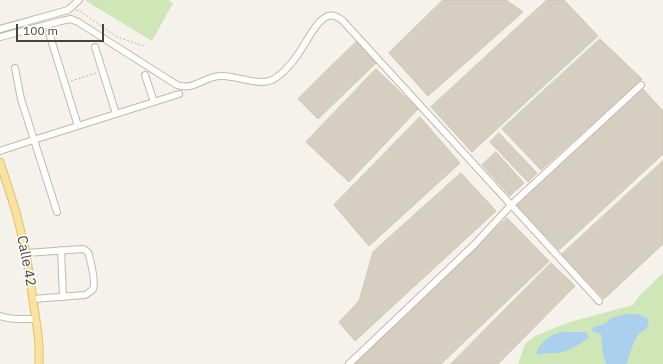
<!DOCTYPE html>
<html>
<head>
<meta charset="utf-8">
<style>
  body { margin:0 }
  #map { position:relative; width:663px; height:364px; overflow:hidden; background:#f5f2eb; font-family:"IBM Plex Sans",sans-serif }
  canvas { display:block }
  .scale { position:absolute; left:16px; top:24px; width:88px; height:18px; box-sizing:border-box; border:2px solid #494339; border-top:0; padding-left:5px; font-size:12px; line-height:14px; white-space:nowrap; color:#494339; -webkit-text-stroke:3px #fff; paint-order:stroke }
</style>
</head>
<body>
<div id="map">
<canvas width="663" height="364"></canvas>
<div class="scale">100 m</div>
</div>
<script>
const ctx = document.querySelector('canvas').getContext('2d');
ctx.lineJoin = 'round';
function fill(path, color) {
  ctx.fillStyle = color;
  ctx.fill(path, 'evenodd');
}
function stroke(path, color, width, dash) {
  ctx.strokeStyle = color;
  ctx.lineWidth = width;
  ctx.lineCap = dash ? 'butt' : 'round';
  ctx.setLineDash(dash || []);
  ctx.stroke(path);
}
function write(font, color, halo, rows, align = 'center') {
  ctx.font = font + ' "IBM Plex Sans",sans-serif';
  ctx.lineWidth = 3;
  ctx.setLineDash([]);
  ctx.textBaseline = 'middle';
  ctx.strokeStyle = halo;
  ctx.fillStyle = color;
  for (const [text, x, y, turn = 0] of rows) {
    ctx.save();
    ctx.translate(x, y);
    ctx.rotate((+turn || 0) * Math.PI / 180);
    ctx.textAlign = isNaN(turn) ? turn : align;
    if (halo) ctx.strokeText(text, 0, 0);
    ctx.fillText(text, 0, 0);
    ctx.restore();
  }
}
fill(new Path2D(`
  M86 0H168L173 3 152 41 86 1Z
  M663 273V364H518L525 344 535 336 570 322 633 305 640 295Z`), '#cfe7b6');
fill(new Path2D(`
  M626 314H638L647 318 649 323C648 325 647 327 646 329 644 331 640 332 638 335 633 342 630 354 627 363L625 364H606V363C602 355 602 343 601 334L598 333 593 332 592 328 604 324 613 317Z
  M561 332H586L589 337C580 345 570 351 558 353 551 354 545 352 539 355L536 353C541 341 549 336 561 332Z`), '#abd0ee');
const building = new Path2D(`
  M443 0H506L523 12 428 96 389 53Z
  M547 0H564L598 36 472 152 431 107Z
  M600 39 642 79 541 170 502 129Z
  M357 41 377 62 318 119 298 99Z
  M376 69 418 109 349 182 306 142Z
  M643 89 663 111V154L559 250 517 205Z
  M420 117 460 163 369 246 334 205Z
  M499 133 537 173 528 182 490 142Z
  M496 152 524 183 510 196 482 165Z
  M663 161V244L604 299 562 254Z
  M461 173 496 211 355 341 339 322 359 301 373 252Z
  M507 218 549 261 441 364H354Z
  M551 263 575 286 498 364H451Z`);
fill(building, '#d6cec0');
stroke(building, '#d0c6b4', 1);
const minor = new Path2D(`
  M0 29 68 10 79 0
  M49 33 78 126
  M0 37 61 21 71 19 78 22 177 85C195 91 204 76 221 76 238 75 262 89 277 77 284 72 291 64 296 57 305 46 315 21 328 16 333 14 338 17 342 20L599 301
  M95 47 116 114
  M15 68 21 99 57 212
  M145 75 154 102
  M0 151 24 143 179 94
  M61 250 63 297
  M26 253 83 249C86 250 88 251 89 255 91 263 96 282 93 289 91 292 88 293 85 295L33 299
  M0 316C11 320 24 319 35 319
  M349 364 474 245 511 205 641 85`);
const major = new Path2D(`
  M0 162 16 212 26 253 38 334 39 347V364`);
stroke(minor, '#c0baad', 8);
stroke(major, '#dfc06e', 9);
stroke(new Path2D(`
  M76 10 80 11 117 37 144 46
  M71 81 96 73`), '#c1b69f', 1, [2, 2]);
stroke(minor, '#fff', 6);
stroke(major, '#fae29f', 7);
write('14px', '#494339', '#fff', [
  ["Calle 42",26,261,79]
]);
</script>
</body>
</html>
